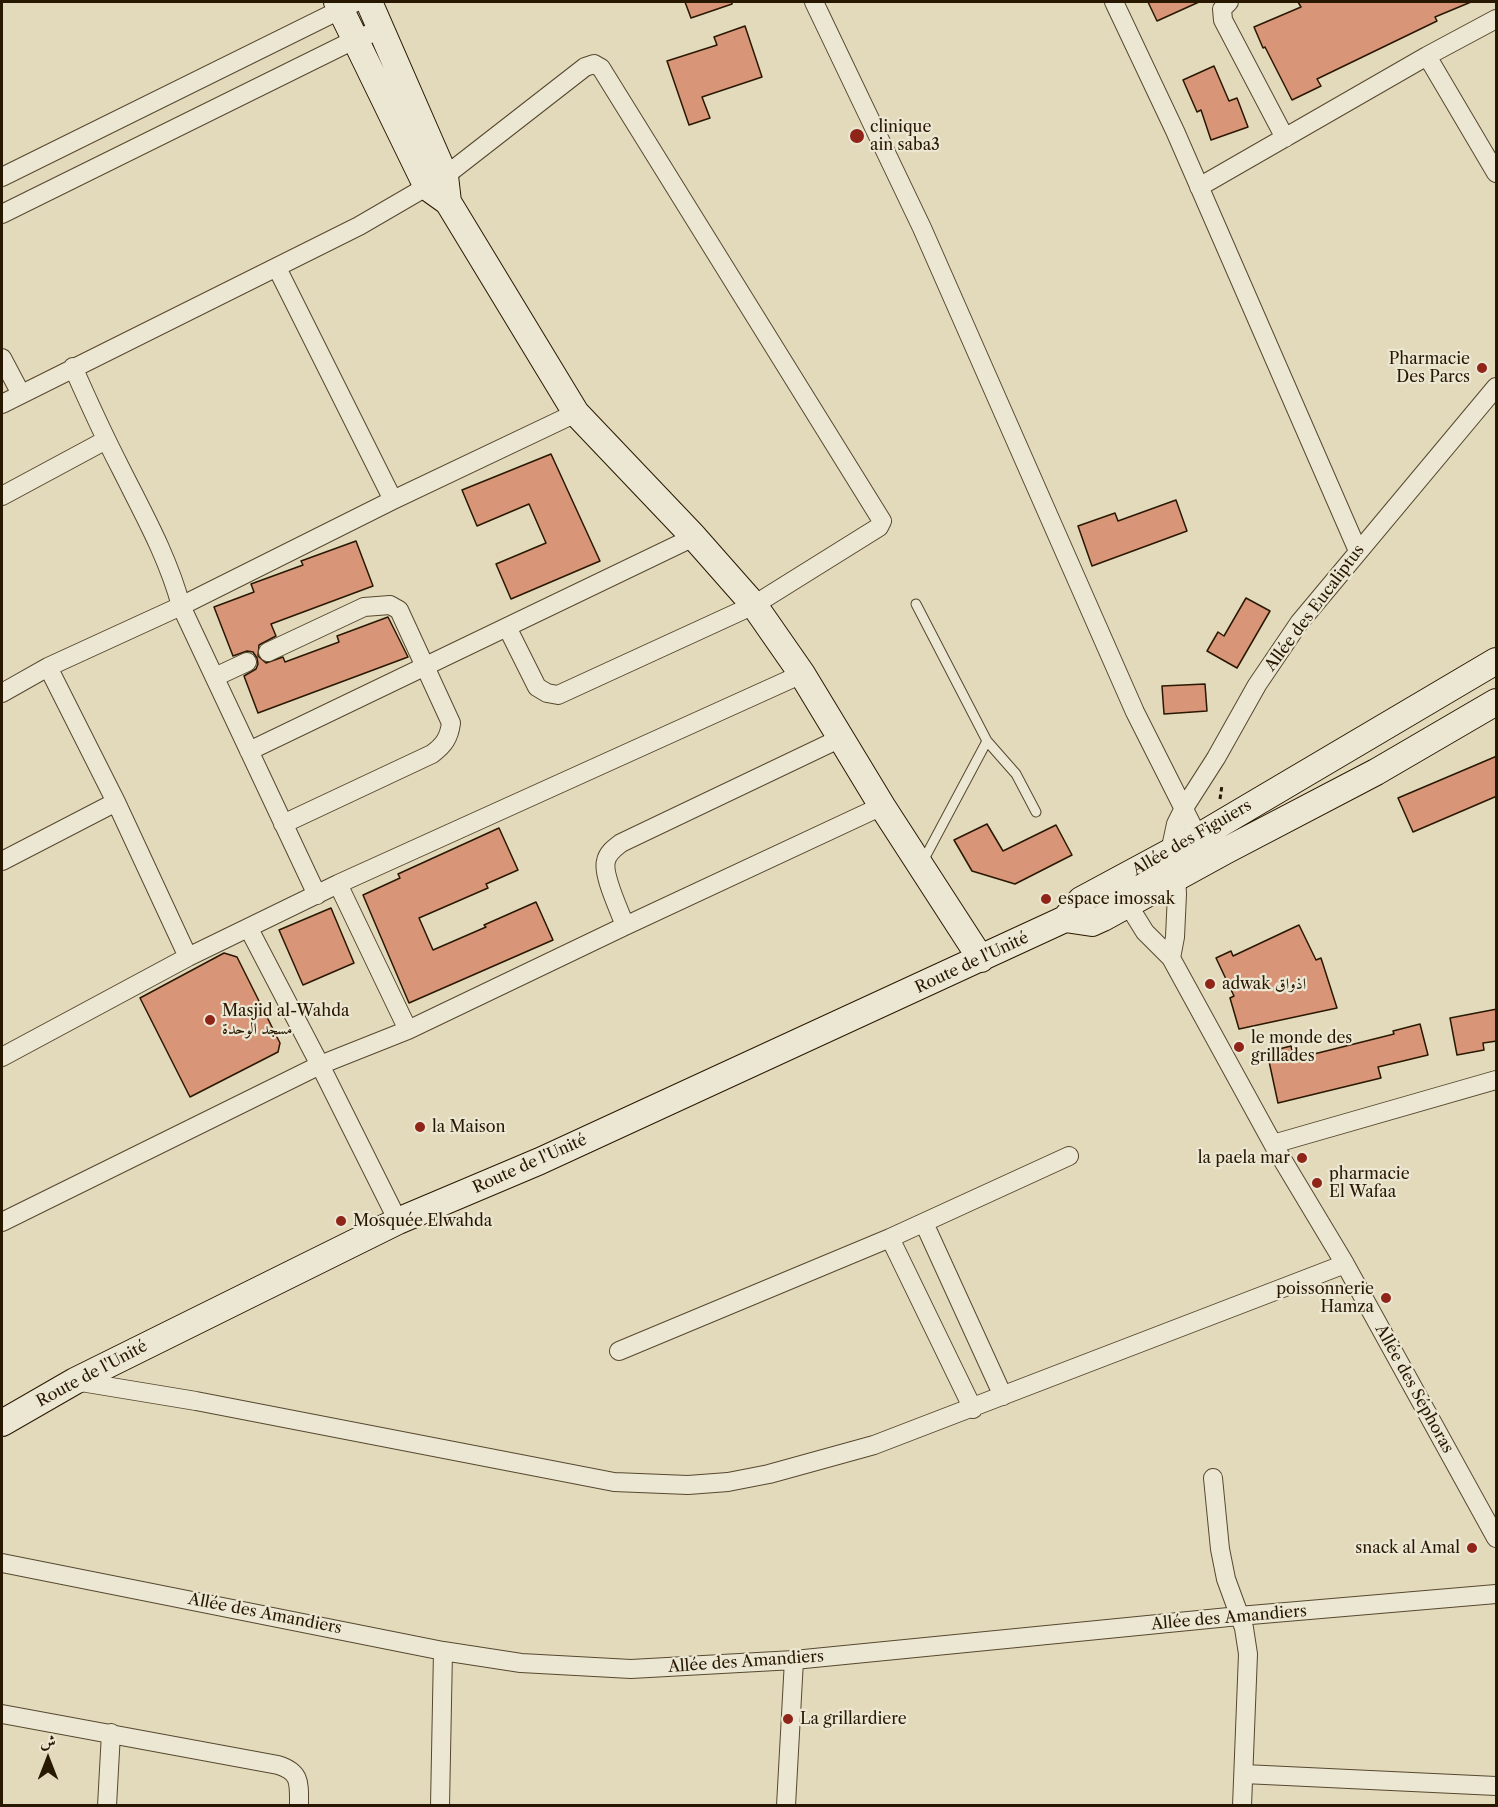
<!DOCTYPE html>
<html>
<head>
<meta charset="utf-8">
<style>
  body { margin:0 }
  #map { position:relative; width:1498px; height:1807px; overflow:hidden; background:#e2dabb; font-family:"Libre Caslon Text",Amiri,serif }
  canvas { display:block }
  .frame { position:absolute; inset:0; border:3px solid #291800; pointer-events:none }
  .north { position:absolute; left:18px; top:1729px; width:60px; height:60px; -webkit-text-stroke:4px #ece7d3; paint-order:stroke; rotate:0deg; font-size:16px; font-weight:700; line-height:24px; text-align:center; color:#291800 }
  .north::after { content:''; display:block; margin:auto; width:21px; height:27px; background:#291800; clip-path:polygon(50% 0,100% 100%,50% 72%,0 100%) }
</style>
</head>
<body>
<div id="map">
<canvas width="1498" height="1807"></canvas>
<div class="frame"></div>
<div class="north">ش</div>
</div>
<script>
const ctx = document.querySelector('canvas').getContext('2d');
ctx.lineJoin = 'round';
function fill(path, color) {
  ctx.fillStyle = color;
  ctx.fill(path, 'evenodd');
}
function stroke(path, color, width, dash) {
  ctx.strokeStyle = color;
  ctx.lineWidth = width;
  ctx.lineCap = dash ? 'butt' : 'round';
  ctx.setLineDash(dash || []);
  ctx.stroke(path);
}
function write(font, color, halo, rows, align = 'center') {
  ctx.font = font + ' "Libre Caslon Text",Amiri,serif';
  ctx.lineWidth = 4.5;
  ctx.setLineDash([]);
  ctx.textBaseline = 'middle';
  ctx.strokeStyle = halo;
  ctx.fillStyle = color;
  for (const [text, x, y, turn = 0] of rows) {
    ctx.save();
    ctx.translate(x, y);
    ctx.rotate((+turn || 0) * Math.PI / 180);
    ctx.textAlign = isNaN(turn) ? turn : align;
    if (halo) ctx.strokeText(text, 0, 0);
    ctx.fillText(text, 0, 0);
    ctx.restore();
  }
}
const building = new Path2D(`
  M685 2H732V4L691 18Z
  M1148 2H1199L1157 21Z
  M1298 2H1471L1435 17 1437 21 1317 79 1321 86 1292 100 1265 47 1263 48 1254 27 1301 7Z
  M745 26 762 77 702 97 710 118 689 125 667 61 717 45 714 37Z
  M1214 66 1229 101 1237 98 1248 127 1211 140 1201 110 1197 112 1183 80Z
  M551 454 600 561 511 599 496 564 546 543 529 504 477 526 462 490Z
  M1176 500 1187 531 1092 566 1078 526 1115 513 1118 521Z
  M356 541 373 586 271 624 276 636 259 645 258 656 266 663 283 657 285 662 339 642 337 636 388 617 408 657 258 713 244 676 256 669 258 664 257 658 253 652 247 651 233 656 214 607 254 592 251 584 303 565 301 561Z
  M1246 598 1270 611 1237 668 1207 651 1218 632 1224 636Z
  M1205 684 1207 711 1164 714 1162 686Z
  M1497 756V796L1413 832 1398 798Z
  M987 824 1003 851 1056 825 1072 855 1015 884 972 871 954 840Z
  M499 828 518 870 486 884 488 888 419 918 433 950 486 927 484 925 536 902 553 940 409 1003 363 895 400 878 398 874Z
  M331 908 354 963 303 985 279 930Z
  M1299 925 1316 960 1321 958 1337 1008 1239 1029 1230 998 1234 996 1216 958 1231 951 1233 956Z
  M224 953 237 957 280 1043 278 1052 190 1097 140 998Z
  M1497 1009V1041L1483 1043 1484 1050 1457 1055 1450 1018Z
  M1420 1024 1428 1055 1378 1067 1381 1078 1278 1103 1267 1052 1291 1046 1294 1059 1394 1034 1393 1031Z`);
fill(building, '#d89578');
stroke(building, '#291800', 1.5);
const lane = new Path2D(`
  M916 604 987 741
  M922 863 987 741 1016 774 1036 812`);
const street = new Path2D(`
  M814 2 922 228 1135 712 1198 837
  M1114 2 1175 131 1358 551
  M1229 2 1222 9 1223 20 1285 138
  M1427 56 1496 173
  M2 177 356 2
  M1199 187 1427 56 1496 19
  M2 214 354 40 382 29
  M277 268 393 500
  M2 358 21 394
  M73 367C88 401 103 434 120 467 143 513 168 557 181 606L317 895
  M2 404 359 226 445 176 585 67 594 64 601 68 882 521 879 527 754 605 558 695 547 693 537 687 507 627
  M2 496 106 440
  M268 652 364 607 390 605 399 610 451 723C449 738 444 745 432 754L283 824
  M48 667 116 802 188 957
  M215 677 247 662
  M2 693 48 667 181 606 393 500 576 413
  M249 751 694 537
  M2 861 116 802
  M338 884 408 1030
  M1122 895 1145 932 1171 958 1273 1144 1345 1264 1496 1538
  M625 926C620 911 602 875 606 861 608 852 615 848 621 843L841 738
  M249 929 320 1065 398 1221
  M1171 958 1175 937 1177 894 1176 877 1170 852 1176 824 1184 808 1216 758 1257 685 1299 623 1496 387
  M2 1057 188 957 338 884 802 674
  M1273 1144 1496 1080
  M2 1222 320 1065 408 1030 625 926 882 806
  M924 1223 1003 1396
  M890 1238 973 1409
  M619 1351 890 1238 1069 1156
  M75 1381 196 1401 614 1482 688 1485 728 1482 769 1474 874 1445 1345 1264
  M1213 1478 1220 1549 1226 1579 1244 1628 1248 1654 1242 1806
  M2 1563 443 1651 521 1663 631 1669 794 1660 1239 1616 1496 1594
  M2 1714 278 1765C301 1772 299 1783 299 1806
  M1244 1774 1496 1786
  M107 1806 111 1733
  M440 1806 443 1651
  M786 1806 794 1660`);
const secondary = new Path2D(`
  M337 2 427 187 448 202 576 413 694 537 754 605 802 674 882 806 981 959
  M369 2 445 176 448 202
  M1065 919 1092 923 1103 918 1225 851 1376 772 1496 702
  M2 1423 75 1381 398 1221 540 1161 1065 919 1081 900 1198 837 1496 661`);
stroke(lane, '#57482f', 11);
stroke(street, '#57482f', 20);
stroke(secondary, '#291800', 28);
stroke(new Path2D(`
  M1220 799 1222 785`), '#291800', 3, [4.5, 3]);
stroke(lane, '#ece7d3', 9);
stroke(street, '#ece7d3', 18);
stroke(secondary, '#ece7d3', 26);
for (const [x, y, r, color] of [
  [857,136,8,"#8f2418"],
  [1482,368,6,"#8f2418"],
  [1046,899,6,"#8f2418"],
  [1210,984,6,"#8f2418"],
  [210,1020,6,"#8f2418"],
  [1239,1047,6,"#8f2418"],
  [420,1127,6,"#8f2418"],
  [1302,1158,6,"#8f2418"],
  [1317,1183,6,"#8f2418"],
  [341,1221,6,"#8f2418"],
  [1386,1298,6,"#8f2418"],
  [1472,1548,6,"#8f2418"],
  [788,1719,6,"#8f2418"]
]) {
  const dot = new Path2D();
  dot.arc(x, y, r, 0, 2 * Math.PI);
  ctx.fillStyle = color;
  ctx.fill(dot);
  stroke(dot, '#ece7d3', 2);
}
write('16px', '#291800', '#ece7d3', [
  ["clinique",870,127],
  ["ain saba3",870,145],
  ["Pharmacie",1470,359,"right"],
  ["Des Parcs",1470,377,"right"],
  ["espace imossak",1058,899],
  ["adwak اذواق",1222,984],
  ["Masjid al-Wahda",222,1011],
  ["مسجد الوحدة",222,1029],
  ["le monde des",1251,1038],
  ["grillades",1251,1056],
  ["la Maison",432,1127],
  ["la paela mar",1290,1158,"right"],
  ["pharmacie",1329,1174],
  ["El Wafaa",1329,1192],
  ["Mosquée Elwahda",353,1221],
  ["poissonnerie",1374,1289,"right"],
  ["Hamza",1374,1307,"right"],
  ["snack al Amal",1460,1548,"right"],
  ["La grillardiere",800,1719]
], 'left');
write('16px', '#291800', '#ece7d3', [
  ["Allée des Eucaliptus",1315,608,-53],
  ["Allée des Figuiers",1192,838,-30],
  ["Route de l'Unité",972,963,-25],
  ["Route de l'Unité",530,1164,-24],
  ["Route de l'Unité",92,1374,-28],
  ["Allée des Séphoras",1414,1389,61],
  ["Allée des Amandiers",265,1614,11],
  ["Allée des Amandiers",1229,1618,-5],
  ["Allée des Amandiers",746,1662,-4]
]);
</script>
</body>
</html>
